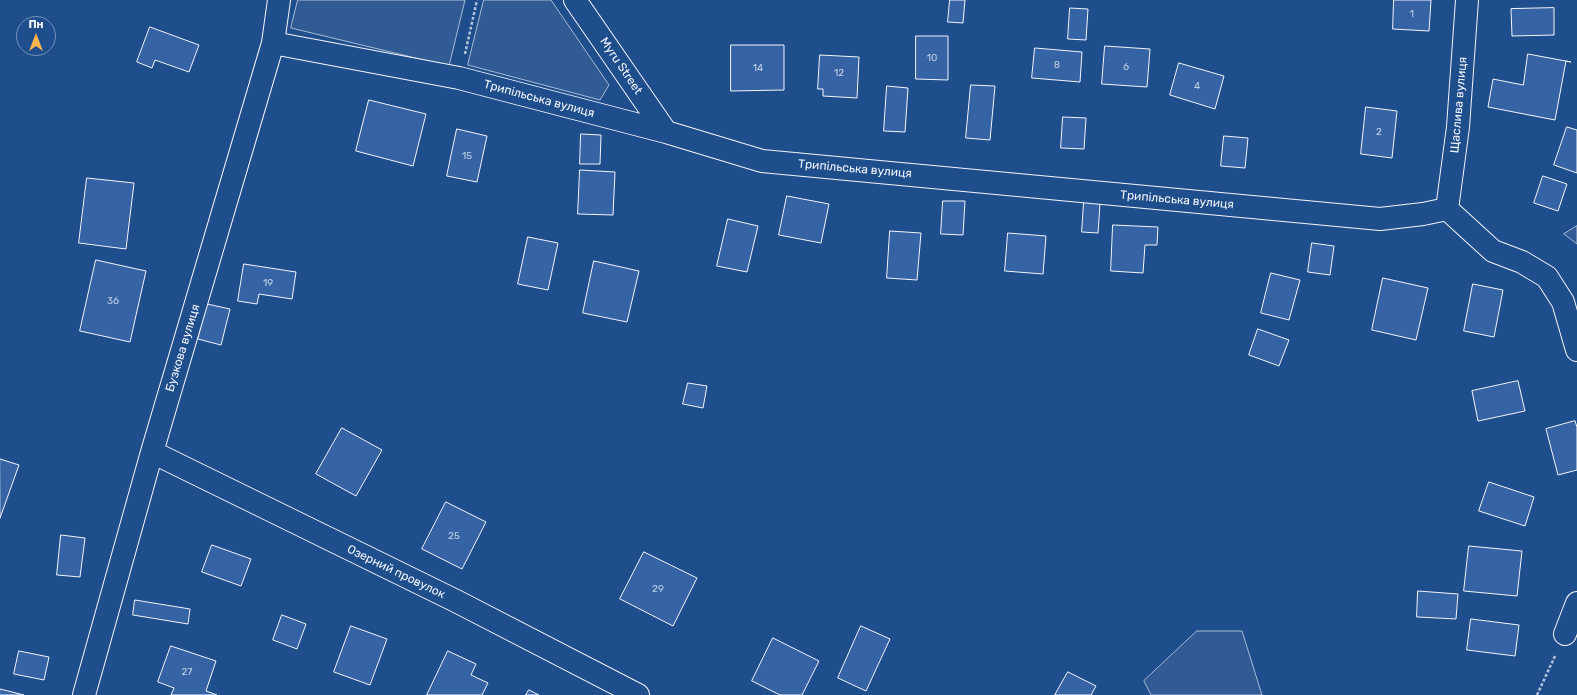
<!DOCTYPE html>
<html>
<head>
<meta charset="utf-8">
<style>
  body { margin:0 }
  #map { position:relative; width:1577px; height:695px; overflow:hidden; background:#1f4e8c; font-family:Rubik,sans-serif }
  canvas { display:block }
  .north { position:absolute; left:16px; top:16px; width:40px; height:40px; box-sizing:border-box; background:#1f4e8c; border:1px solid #7391ba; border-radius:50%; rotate:0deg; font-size:11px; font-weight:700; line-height:16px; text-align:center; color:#f2f6ff }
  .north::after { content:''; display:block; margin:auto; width:14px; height:18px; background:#ffb74d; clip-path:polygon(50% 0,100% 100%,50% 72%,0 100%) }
</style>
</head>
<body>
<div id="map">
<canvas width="1577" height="695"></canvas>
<div class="north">Пн</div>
</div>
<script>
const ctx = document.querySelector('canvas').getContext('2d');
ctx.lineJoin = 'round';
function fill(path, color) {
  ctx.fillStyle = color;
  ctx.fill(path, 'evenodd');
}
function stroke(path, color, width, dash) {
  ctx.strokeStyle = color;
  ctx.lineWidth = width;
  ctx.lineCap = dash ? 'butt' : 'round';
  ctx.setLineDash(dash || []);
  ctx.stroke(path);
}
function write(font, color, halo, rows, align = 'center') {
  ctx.font = font + ' Rubik,sans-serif';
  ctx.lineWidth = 3;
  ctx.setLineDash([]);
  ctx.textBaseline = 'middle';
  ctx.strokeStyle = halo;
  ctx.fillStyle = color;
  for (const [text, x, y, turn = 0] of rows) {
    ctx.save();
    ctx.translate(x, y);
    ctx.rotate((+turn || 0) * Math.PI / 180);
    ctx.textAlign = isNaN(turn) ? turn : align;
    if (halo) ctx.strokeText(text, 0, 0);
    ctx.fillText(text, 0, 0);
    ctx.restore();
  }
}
const built = new Path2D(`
  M298 0H465L449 66 291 28Z
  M484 0H551L609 85 600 100 468 65Z
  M1577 226V244L1564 234Z
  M1197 631H1242L1262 695H1151L1144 681Z`);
fill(built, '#305b95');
stroke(built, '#a8bbd7', 1);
const building = new Path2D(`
  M950 0H965L963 23 948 22Z
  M1394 0H1431L1429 31 1393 29Z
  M1070 8 1088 9 1086 40 1068 39Z
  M1554 8V35L1512 36 1511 9Z
  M150 27 199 45 189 72 155 60 152 68 137 62Z
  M916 36H948V80L916 79Z
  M731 45H784V90L731 91Z
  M1105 46 1150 49 1147 87 1102 84Z
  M1035 48 1082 52 1080 82 1032 78Z
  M1528 54 1571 62 1566 61 1555 120 1488 107 1493 79 1523 85Z
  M820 55 859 57 857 98 823 96V89H818Z
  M1179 63 1224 76 1215 109 1170 95Z
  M971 85 995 86 990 140 966 138Z
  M887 86 908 88 905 132 884 131Z
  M369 100 426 114 413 166 356 151Z
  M1366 107 1397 111 1392 158 1361 154Z
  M1063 117 1086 118 1084 149 1061 148Z
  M1567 127 1577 130V173L1554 165Z
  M457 129 487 136 477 182 447 176Z
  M581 134 601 135 600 164H580Z
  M1224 136 1248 138 1245 168 1221 166Z
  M580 170 615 172 613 215 578 214Z
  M1543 176 1567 184 1558 211 1534 203Z
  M87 178 134 183 126 249 79 243Z
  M787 196 829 204 821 243 779 235Z
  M943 201H965L963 235 941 234Z
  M1084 202 1100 204 1098 233 1082 232Z
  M728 219 758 226 747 272 717 266Z
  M1113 225 1158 227 1157 245H1145L1143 273 1111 271Z
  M890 231 921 233 917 280 887 278Z
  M1008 233 1046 236 1043 274 1005 271Z
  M528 237 558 243 548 290 518 284Z
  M1312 243 1334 246 1330 275 1308 272Z
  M96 260 146 271 130 342 80 331Z
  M594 261 639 271 627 322 583 313Z
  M244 264 296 272 292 299 259 294 257 304 238 301Z
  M1271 273 1300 280 1289 320 1261 313Z
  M1383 278 1428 288 1416 340 1372 330Z
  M1473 284 1503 290 1494 337 1464 331Z
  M207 304 230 309 221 345 198 339Z
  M1258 329 1289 340 1279 366 1249 355Z
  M1518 381 1525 411 1478 421 1472 391Z
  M688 383 707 386 703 408 683 404Z
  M1575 421 1577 427V470L1558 475 1546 429Z
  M342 428 382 450 356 496 316 474Z
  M0 459 19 465 0 518Z
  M1489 482 1534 497 1525 526 1479 511Z
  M446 502 486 522 462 569 422 549Z
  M61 535 85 538 80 577 57 575Z
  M212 545 251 559 241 586 202 572Z
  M1469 546 1522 551 1517 596 1464 591Z
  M644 552 697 578 673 626 620 599Z
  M1418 591 1458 594 1456 619 1417 617Z
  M135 600 190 609 188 624 133 615Z
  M282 615 306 624 297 649 273 640Z
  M1471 619 1519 625 1515 656 1467 650Z
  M351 626 387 639 370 685 334 672Z
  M861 626 890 639 866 691 838 678Z
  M773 638 819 661 802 695H780L752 681Z
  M171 646 216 661 206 691 217 695H171L174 688 158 682Z
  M19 651 49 657 44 680 14 674Z
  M448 651 476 664 471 675 488 683 482 695H427Z
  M1068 672 1096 686 1091 695H1055Z
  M0 689 24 695H0Z
  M529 690 539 695H526Z`);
fill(building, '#3563a3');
stroke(building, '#f2f6ff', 1);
const minor = new Path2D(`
  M575 0 666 132
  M273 43 459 78 666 132 762 161 1380 219 1423 214 1447 209
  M1447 209 1458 127 1467 0
  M1447 209 1493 251 1522 262 1547 277 1563 302 1577 350
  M152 452 456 601 638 695
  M1565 634 1577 603
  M84 695 152 452 273 43 279 0`);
stroke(minor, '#f2f6ff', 24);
stroke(new Path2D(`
  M465 54 477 0
  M1537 695 1555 656`), '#b3c4dc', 2.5, [3, 2]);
stroke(minor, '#1f4e8c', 22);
write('10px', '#c3d1e8', null, [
  ["1",1412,14],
  ["10",932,58],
  ["8",1057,65],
  ["6",1126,67],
  ["14",758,68],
  ["12",839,73],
  ["4",1197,86],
  ["2",1379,132],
  ["15",467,156],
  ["19",268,283],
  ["36",113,301],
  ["25",454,536],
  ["29",658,589],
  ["27",187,672]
]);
write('12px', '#f2f6ff', '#1f4e8c', [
  ["Myru Street",621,66,56],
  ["Трипільська вулиця",539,99,15],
  ["Щаслива вулиця",1459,105,-85],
  ["Трипільська вулиця",855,169,5],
  ["Трипільська вулиця",1177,200,5],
  ["Бузкова вулиця",183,348,-73],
  ["Озерний провулок",396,572,26]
]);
</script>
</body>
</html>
